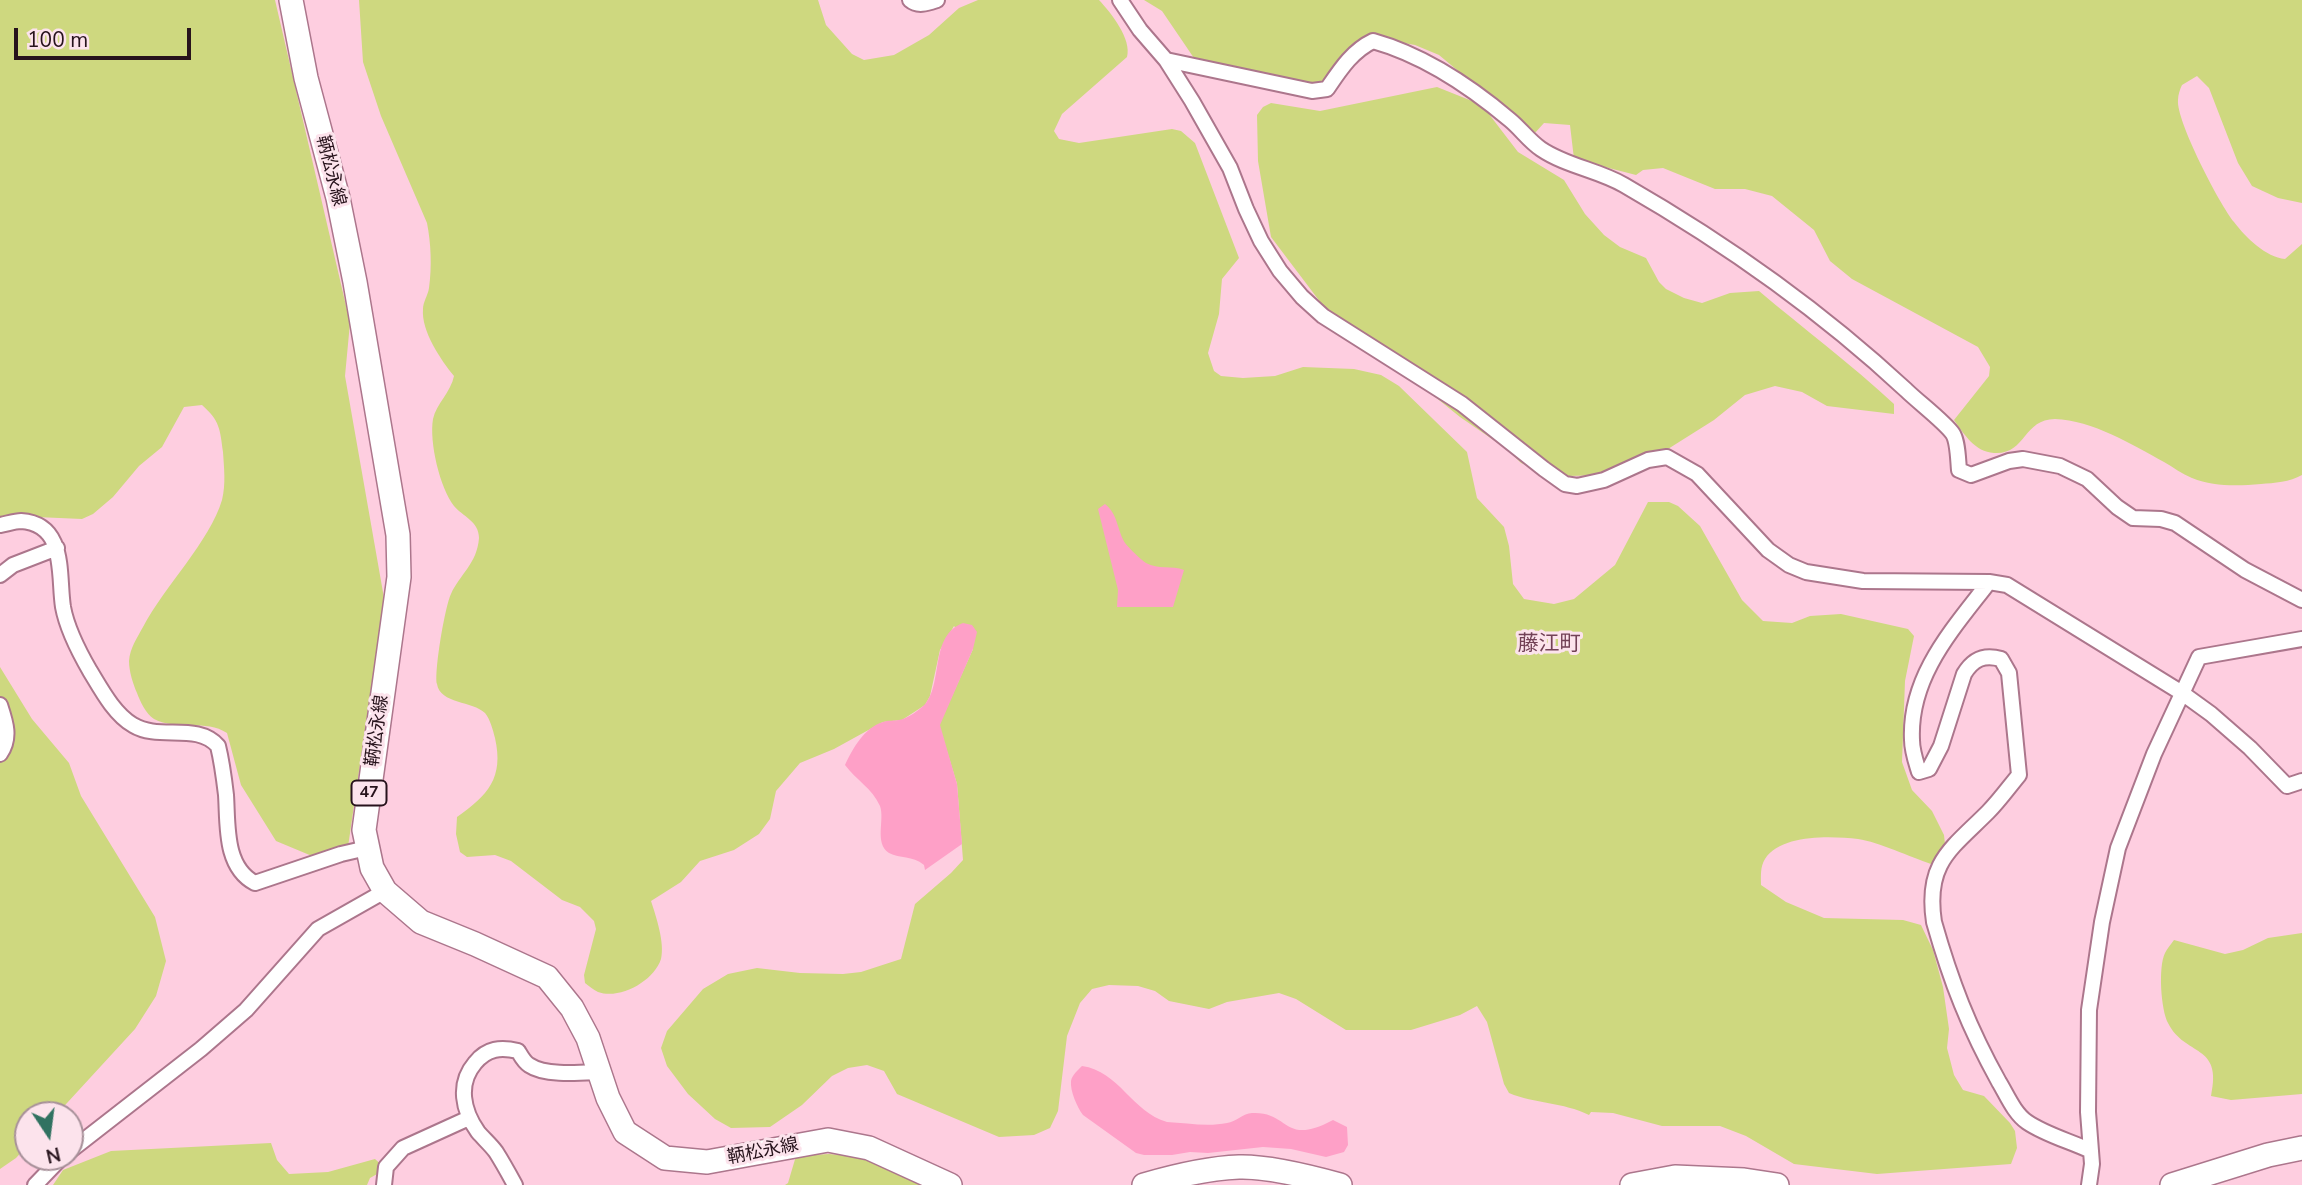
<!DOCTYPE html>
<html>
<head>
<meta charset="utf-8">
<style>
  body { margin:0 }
  #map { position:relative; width:2302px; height:1185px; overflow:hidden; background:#fecee0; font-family:"Nunito Sans",sans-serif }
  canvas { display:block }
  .north { position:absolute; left:14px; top:1101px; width:70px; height:70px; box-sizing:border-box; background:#fce3ec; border:2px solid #a79099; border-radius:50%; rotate:167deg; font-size:19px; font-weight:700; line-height:28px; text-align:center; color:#27131c }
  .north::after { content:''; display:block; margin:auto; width:24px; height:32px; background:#317261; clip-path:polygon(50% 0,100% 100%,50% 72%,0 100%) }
  .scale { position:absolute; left:14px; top:28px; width:177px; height:32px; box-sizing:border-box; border:4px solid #27131c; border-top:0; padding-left:9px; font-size:21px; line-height:24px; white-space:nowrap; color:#27131c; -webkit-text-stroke:5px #fce3ec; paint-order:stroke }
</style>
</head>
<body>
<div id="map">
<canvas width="2302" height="1185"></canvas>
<div class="north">N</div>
<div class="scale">100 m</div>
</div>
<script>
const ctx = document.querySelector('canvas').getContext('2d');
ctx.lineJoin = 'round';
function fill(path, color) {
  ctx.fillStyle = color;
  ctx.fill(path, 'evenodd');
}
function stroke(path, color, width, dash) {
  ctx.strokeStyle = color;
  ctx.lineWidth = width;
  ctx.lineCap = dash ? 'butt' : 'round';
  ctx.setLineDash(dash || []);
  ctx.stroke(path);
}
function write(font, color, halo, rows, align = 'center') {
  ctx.font = font + ' "Nunito Sans","Noto Sans JP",sans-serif';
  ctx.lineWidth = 6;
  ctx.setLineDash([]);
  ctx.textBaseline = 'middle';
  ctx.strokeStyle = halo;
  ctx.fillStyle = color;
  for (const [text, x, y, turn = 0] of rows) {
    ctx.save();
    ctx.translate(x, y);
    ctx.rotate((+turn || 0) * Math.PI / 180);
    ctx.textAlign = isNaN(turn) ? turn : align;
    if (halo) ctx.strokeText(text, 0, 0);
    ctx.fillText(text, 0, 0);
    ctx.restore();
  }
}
fill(new Path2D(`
  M0 0H275L350 323 345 376 384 598 348 847 340 851 312 856 276 841 241 785 227 733C206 719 177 731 154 719 146 714 140 701 137 693 133 684 129 671 129 661 130 648 137 638 143 627 164 587 210 541 222 500 226 484 224 468 223 452 220 429 220 421 202 405L184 407 162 447 139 466 113 497 93 514 82 519 14 516 0 519Z
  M359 0H818L826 25 852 54 864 60 894 55 929 35 959 8 978 0H1099C1111 13 1132 39 1127 57L1062 114 1054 131 1059 139 1079 143 1172 129 1181 131 1195 143 1239 258 1222 279 1219 314 1208 353 1214 371 1221 376 1243 378 1275 376 1303 367 1354 369 1381 375 1399 386 1467 452 1477 498 1504 527 1509 546 1513 584 1524 599 1554 604 1574 599 1615 565 1648 502H1669L1678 506 1700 526 1742 600 1763 621 1792 623 1810 616 1841 614 1908 629 1914 636 1905 681 1902 762 1912 790 1932 811 1944 835 1947 862 1939 866 1931 864C1910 857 1879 842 1858 839 1831 836 1781 834 1765 859 1760 867 1761 876 1761 885L1786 902 1824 918 1903 920 1921 925 1933 950 1943 987 1949 1029 1947 1048 1954 1075 1963 1090 1984 1096 2010 1123 2015 1131 2017 1148 2011 1164 1877 1174 1794 1164 1746 1136 1720 1126H1662L1613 1113 1591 1112 1589 1115C1563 1102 1535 1104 1509 1093L1504 1084 1487 1022 1477 1006 1460 1015 1411 1030H1346L1296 999 1279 993 1227 1002 1209 1009 1169 1001 1155 991 1138 986 1109 985 1092 989 1080 1003 1067 1036 1058 1111 1050 1128 1034 1135 999 1137 897 1094 884 1071 867 1065 848 1068 832 1076 802 1105 770 1127 731 1128 715 1119 688 1094 667 1066 661 1048 667 1031 703 989 728 974 757 968 800 973 843 974 861 972 901 959 915 904 951 873 963 860 957 784 939 725 973 649 954 626 940 650 930 696 925 705 902 720 883 722 834 749 800 763 776 791 770 819 759 834 734 850 700 861 681 882 651 901C656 916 665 943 661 959 654 981 620 1000 598 992 594 990 589 986 585 983L584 975 596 929 594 921 580 907 562 900 511 861 495 855 467 857 460 852 456 834 457 817C488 795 504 778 495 738 493 730 490 719 485 713 473 701 440 704 437 684 434 672 445 606 451 594 460 574 477 564 479 538 479 521 462 516 454 506 440 488 429 442 433 419 436 404 451 392 454 376 441 360 421 331 423 309 423 302 428 295 429 288 432 267 431 243 427 223L381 116 363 62Z
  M1144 0H2302V203L2278 198 2252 186 2238 163 2209 88 2197 76 2182 85C2180 89 2178 95 2178 100 2176 121 2220 205 2234 222 2246 238 2266 257 2285 259L2302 244V475C2290 482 2274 483 2261 484 2238 486 2214 487 2192 478 2182 474 2173 467 2164 462 2133 445 2092 420 2055 419 2023 419 2026 455 1994 453 1975 452 1964 434 1954 420L1989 376 1990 367 1978 347 1852 279 1830 261 1814 230 1772 196 1745 189H1715L1663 168 1643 170 1636 175 1574 159 1570 125 1544 123 1534 134 1439 55 1415 45 1381 39 1339 75 1313 86 1198 64 1162 11Z
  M1437 87 1482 105 1518 152 1564 180 1585 214 1604 235 1620 247 1646 258 1659 282 1666 289 1684 298 1702 303 1730 293 1759 291C1804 329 1851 364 1894 404V414L1827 406 1802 392 1775 386 1745 395 1714 420 1633 471 1613 475 1566 476 1547 474 1521 463 1508 450 1460 417 1324 307 1271 237 1258 161 1257 115 1263 107 1271 103 1320 111Z
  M0 667 32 719 69 763 81 796 155 917 166 961 156 996 135 1029 56 1115H28V1145L16 1158 0 1169Z
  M2302 933V1094L2231 1100 2211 1096C2223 1043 2185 1057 2168 1023 2161 1010 2158 967 2165 953 2167 949 2171 944 2174 940L2225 954 2243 950 2268 938Z
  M271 1143 277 1160 289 1174 328 1172 375 1159 386 1169 370 1178 367 1185H53L63 1170 111 1151Z
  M829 1154 870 1158 939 1185H785L788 1183 796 1156Z`), '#ced87f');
fill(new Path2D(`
  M1105 504C1118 514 1117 530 1125 543 1130 549 1140 559 1146 563 1158 570 1172 565 1184 570L1173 607H1117L1118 590 1098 509Z
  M963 623 972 625 977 632 973 649 940 725 957 784 962 844 925 870 924 865C912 855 900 859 889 853 874 843 885 820 880 806 872 788 856 780 845 765 853 748 864 728 883 722 888 720 894 721 899 720 907 719 921 709 926 703 943 681 930 635 963 623Z
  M1082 1066C1119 1071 1132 1112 1167 1122 1186 1123 1208 1127 1227 1123 1236 1122 1243 1113 1252 1113 1290 1111 1283 1147 1333 1120L1347 1127 1348 1145 1344 1152 1326 1157 1291 1149 1263 1147 1208 1153 1190 1152 1172 1155H1144L1136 1153 1083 1115C1077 1107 1070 1091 1071 1081 1072 1075 1078 1070 1082 1066Z`), '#fea0c7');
const street = new Path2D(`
  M910 0C918 7 928 3 937 0
  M1120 0 1140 30 1166 60 1192 101 1230 168 1246 209 1261 241 1280 271 1302 297 1323 316 1462 404 1544 469 1565 484 1577 486 1604 480 1648 460 1667 457 1697 474 1768 550 1789 565 1806 572 1863 581 1989 582 2007 585 2182 693 2211 714 2250 748 2287 786 2302 781
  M1166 60 1312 91 1327 89C1340 70 1352 51 1373 41 1423 55 1471 87 1510 120 1521 129 1529 141 1541 149 1566 166 1598 170 1624 185 1725 243 1821 311 1906 390 1917 401 1946 423 1953 434 1958 442 1958 460 1959 470L1971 475 2009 461 2023 459 2060 466 2087 479 2117 507 2133 518 2161 519 2175 523 2245 570 2302 600
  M0 525C6 524 15 521 21 521 67 524 58 575 63 607 67 629 79 652 90 671 101 689 114 714 133 725 159 741 197 722 218 746 222 762 224 778 226 795 228 824 224 867 255 883L341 854 367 848
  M0 575 13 565 57 548
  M1989 582C1953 629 1909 676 1912 740 1912 751 1916 762 1919 772L1929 769 1941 746 1964 674C1973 659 1984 654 2001 659L2009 673 2019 775C2009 787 1999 801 1988 812 1951 849 1925 863 1934 922 1951 982 1969 1028 1999 1082 2007 1095 2014 1113 2027 1122 2046 1135 2070 1141 2091 1151
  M0 705C6 723 11 738 0 754
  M70 1151 201 1049 246 1010 318 929 385 891
  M35 1185 62 1157
  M384 1185 386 1167 403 1148 469 1118
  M515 1185C509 1174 503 1163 496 1152 491 1145 484 1139 478 1132 463 1111 457 1084 475 1063 487 1048 501 1047 518 1051 521 1056 524 1062 529 1065 545 1076 579 1073 598 1072
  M2089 1185 2092 1164 2088 1112 2089 1010 2102 922 2118 848 2154 754 2199 657 2302 639`);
const primary = new Path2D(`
  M291 0 306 78 338 198 355 282 398 535 399 577 364 830 372 868 385 891 421 922 475 944 547 977 572 1008 588 1038 608 1098 625 1132 665 1158 707 1162 828 1140 869 1148 950 1185
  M1144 1185C1175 1176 1208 1168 1239 1167 1269 1166 1311 1177 1340 1185
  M1632 1185 1675 1177 1744 1180 1777 1185
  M2172 1185 2268 1155 2302 1148`);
stroke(street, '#ac768c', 18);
stroke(primary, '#ac768c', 26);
stroke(street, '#fff', 14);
stroke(primary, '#fff', 23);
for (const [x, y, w] of [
  [369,793,35]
]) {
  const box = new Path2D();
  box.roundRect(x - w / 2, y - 12.5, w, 25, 5);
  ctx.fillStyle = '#fce3ec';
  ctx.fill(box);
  stroke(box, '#27131c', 2);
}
write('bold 16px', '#27131c', null, [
  ["47",369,793]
]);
write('18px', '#27131c', '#fce3ec', [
  ["鞆松永線",330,171,76],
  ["鞆松永線",378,731,-82],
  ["鞆松永線",763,1152,-11]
]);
write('21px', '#724156', '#fce3ec', [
  ["藤江町",1549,645]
]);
</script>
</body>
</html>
